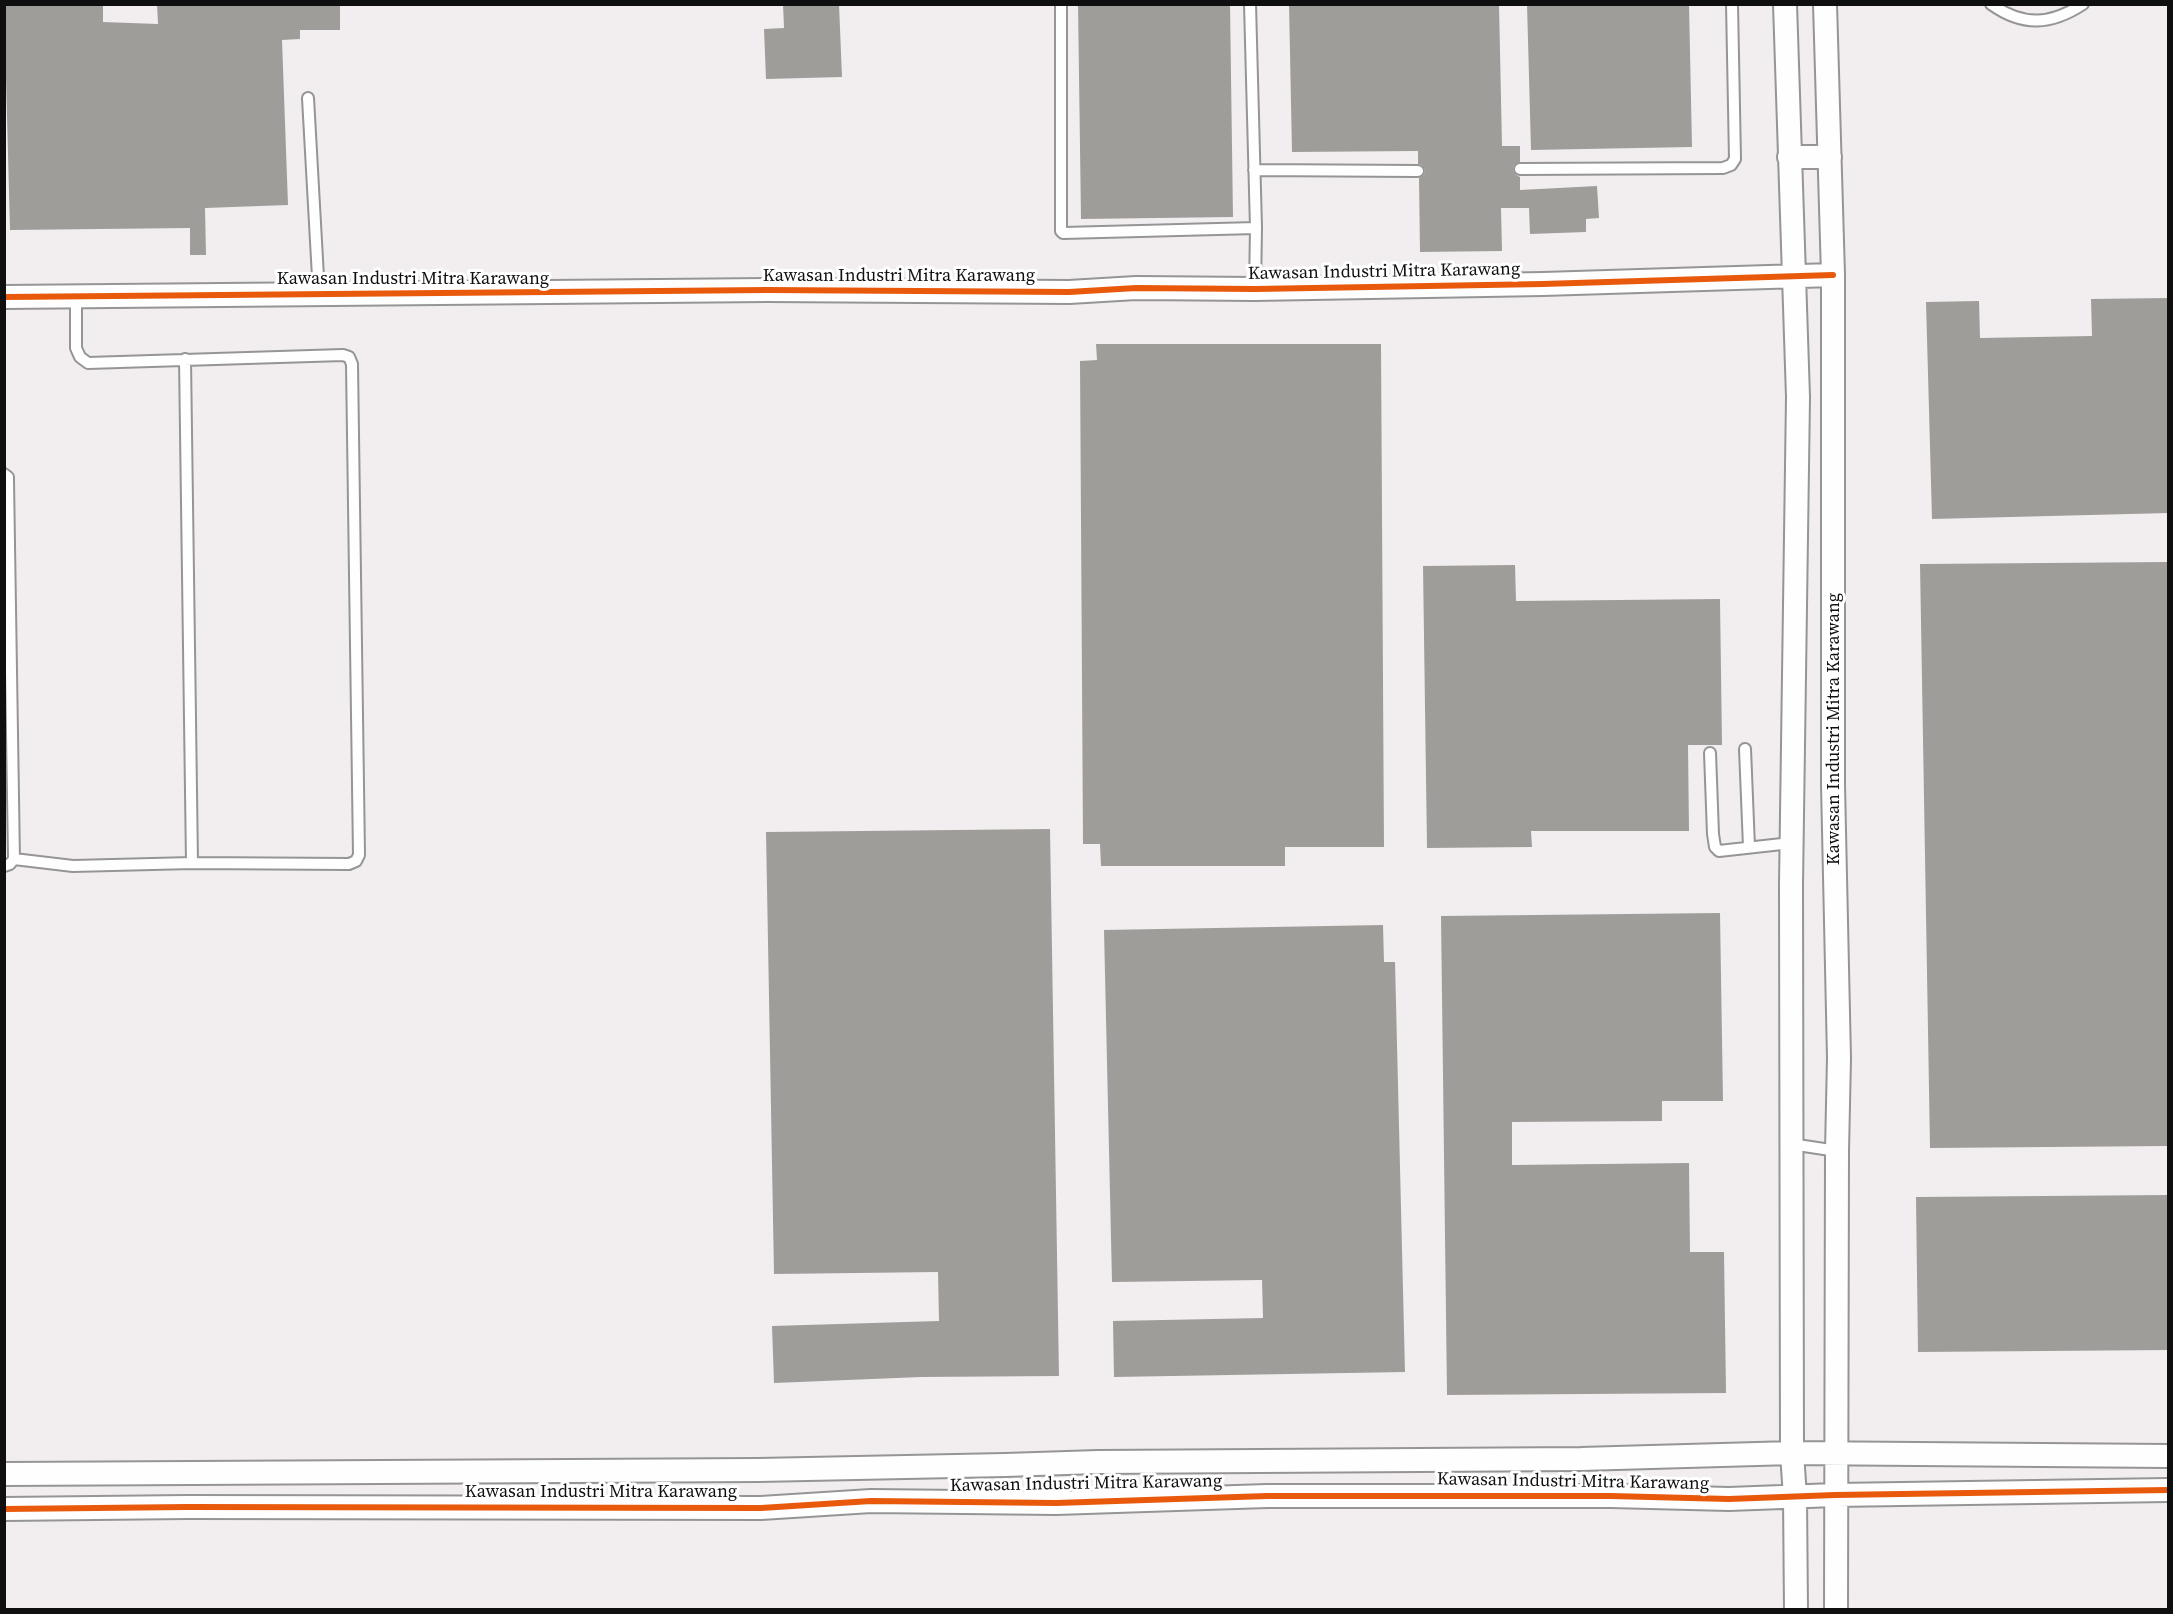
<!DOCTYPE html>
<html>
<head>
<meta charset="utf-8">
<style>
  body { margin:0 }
  #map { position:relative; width:2173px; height:1614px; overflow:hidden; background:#fbfaf5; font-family:"Source Serif 4",serif }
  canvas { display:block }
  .frame { position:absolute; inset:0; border:6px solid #0f0f0f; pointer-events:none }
</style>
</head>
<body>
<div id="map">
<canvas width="2173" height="1614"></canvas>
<div class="frame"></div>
</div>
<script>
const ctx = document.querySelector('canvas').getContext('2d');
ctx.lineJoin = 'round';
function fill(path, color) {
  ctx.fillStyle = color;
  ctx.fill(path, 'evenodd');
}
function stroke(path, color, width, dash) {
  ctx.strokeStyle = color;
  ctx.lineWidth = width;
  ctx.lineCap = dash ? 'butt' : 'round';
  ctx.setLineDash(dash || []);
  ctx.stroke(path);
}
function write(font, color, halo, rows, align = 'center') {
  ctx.font = font + ' "Source Serif 4",serif';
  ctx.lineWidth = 6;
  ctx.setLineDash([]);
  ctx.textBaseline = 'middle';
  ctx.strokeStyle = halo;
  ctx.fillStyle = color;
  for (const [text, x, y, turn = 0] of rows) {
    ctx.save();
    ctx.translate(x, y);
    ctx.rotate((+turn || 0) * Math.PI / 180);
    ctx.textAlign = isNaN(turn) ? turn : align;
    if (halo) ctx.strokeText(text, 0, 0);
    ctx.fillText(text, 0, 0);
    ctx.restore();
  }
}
fill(new Path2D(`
  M5 5H2168V1609L5 1610Z`), '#f2eef0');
fill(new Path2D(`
  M4 4H103V22L158 24 157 4H340V30H300V39L282 40 288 205 205 208 206 255H190V228L10 230Z
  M783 4H839L842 77 766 79 764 29 784 28Z
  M1078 4H1230L1233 217 1081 219Z
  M1289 4H1499L1502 146H1520V162L1514 165 1513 170 1516 175 1520 177V190L1597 186 1599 218 1586 219V232L1530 234 1529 208H1501L1502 251 1420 252 1419 178 1424 175 1425 170 1422 165 1418 164V151L1292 152Z
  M1527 4H1689L1692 147 1531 150Z
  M2169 298V513L1932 519 1926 302 1979 301 1980 338 2092 336 2091 299Z
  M1096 344H1381L1384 847H1285V866H1101L1100 844H1083L1080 361 1097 360Z
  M2169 562V1146L1930 1148 1920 564Z
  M1515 565 1516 601 1720 599 1722 745H1688L1689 831H1531L1532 847 1427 848 1423 566Z
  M1050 829 1059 1376 921 1377 774 1383 772 1326 939 1321 938 1272 774 1274 766 832Z
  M1720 913 1723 1101H1662V1121L1512 1122V1165L1689 1163 1690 1252H1724L1726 1393 1447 1395 1441 916Z
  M1383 925 1384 962H1395L1405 1372 1114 1377 1113 1321 1263 1318 1262 1280 1112 1282 1104 930Z
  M2169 1195V1350L1918 1352 1916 1197Z`), '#9f9d9a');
const service = new Path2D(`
  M1061 4V231L1063 233 1256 228
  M1250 4 1256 228 1255 289
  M1991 4C2023 27 2051 25 2083 4
  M308 98 319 295
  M1520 169 1723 168 1731 165 1735 159 1732 4
  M1254 170 1418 171
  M185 359 192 863
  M4 474 8 477V481L14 859 10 864 4 866
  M1745 749 1749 847
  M1710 753 1713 834 1715 847 1719 851 1791 843
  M14 859 73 866 192 863 349 864 356 861 359 855 352 364 349 357 343 355 88 363 80 357 76 348V297
  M1791 1144 1837 1151`);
const minor = new Path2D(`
  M1785 4 1798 397 1791 884 1792 1453 1795 1497 1796 1610
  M1825 4 1833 275V785L1839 1058 1837 1151 1836 1610
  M1789 157H1830
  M4 297 767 290 1069 292 1136 288 1255 289 1543 284 1833 275
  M4 1474 758 1470 1005 1465 1098 1462 1581 1459 1792 1453 2168 1456
  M4 1509 187 1507 761 1508 871 1501 1056 1503 1267 1496H1611L1729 1499 1835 1495 2168 1490`);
stroke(service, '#959593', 14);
stroke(minor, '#959593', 26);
stroke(service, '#fefefe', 10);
stroke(minor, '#fefefe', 22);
stroke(new Path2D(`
  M4 297 767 290 1069 292 1136 288 1255 289 1543 284 1833 275
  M4 1509 187 1507 761 1508 871 1501 1056 1503 1267 1496H1611L1729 1499 1835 1495 2168 1490`), '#e8590c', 6);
write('18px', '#0f0f0f', '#fff', [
  ["Kawasan Industri Mitra Karawang",1384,272,-1],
  ["Kawasan Industri Mitra Karawang",899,276],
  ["Kawasan Industri Mitra Karawang",413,279],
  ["Kawasan Industri Mitra Karawang",1834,729,-90],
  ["Kawasan Industri Mitra Karawang",1573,1482,1],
  ["Kawasan Industri Mitra Karawang",1086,1484,-1],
  ["Kawasan Industri Mitra Karawang",601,1492]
]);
</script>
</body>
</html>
